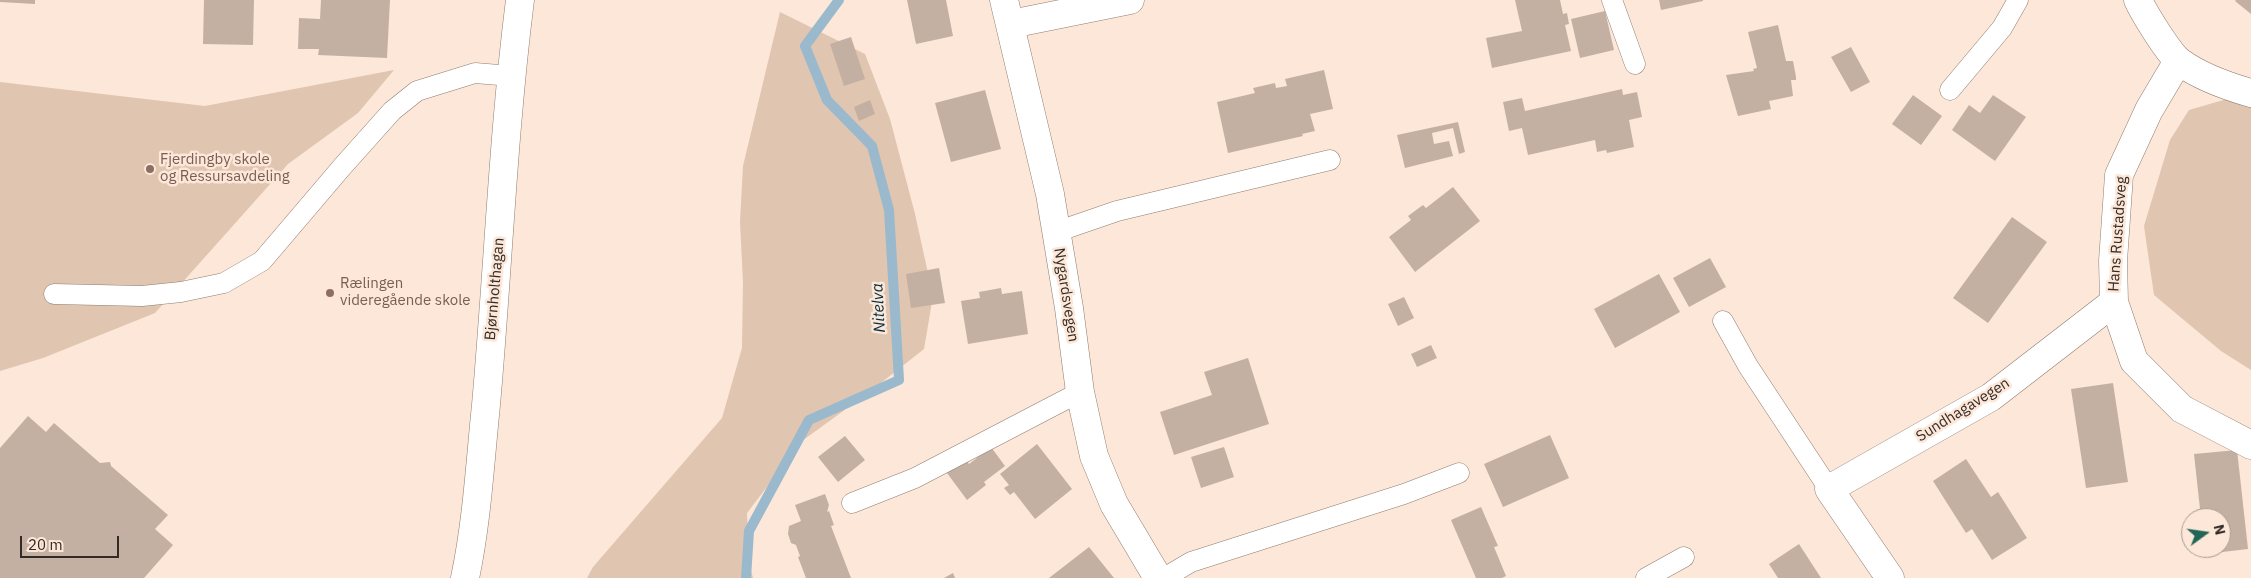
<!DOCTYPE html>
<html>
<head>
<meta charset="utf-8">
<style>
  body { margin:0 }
  #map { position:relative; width:2251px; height:578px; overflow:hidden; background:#fce7d8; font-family:"IBM Plex Sans",sans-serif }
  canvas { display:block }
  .north { position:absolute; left:2181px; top:508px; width:50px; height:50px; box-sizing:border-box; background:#fce7d8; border:1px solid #ab9b90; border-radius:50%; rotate:76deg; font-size:14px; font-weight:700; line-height:20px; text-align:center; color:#322a24 }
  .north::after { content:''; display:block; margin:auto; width:18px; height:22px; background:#236657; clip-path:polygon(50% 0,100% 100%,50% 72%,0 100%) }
  .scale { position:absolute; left:20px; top:536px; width:99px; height:22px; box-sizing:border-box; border:2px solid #322a24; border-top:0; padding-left:6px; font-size:15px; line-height:18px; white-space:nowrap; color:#322a24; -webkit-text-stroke:4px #fce7d8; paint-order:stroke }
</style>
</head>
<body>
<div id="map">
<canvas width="2251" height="578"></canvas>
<div class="north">N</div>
<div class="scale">20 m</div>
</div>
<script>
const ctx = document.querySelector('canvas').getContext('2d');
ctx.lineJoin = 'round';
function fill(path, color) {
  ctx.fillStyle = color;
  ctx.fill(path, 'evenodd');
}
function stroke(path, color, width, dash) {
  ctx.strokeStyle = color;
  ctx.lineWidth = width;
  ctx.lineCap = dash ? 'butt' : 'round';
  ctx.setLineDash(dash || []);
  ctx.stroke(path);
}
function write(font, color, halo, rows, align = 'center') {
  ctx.font = font + ' "IBM Plex Sans",sans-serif';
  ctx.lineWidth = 5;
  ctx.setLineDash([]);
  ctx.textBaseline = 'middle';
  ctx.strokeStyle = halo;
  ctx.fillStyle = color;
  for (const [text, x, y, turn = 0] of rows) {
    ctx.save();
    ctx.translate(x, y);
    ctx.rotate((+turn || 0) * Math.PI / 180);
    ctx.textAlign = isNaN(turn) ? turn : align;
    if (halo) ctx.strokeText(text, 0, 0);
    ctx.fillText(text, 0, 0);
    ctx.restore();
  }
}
fill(new Path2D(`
  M780 12 865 54 890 119 915 214 933 296 924 349 872 390 802 441 747 513 749 563 753 578H587L593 567 722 418 742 348 743 282 740 222 743 166Z
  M394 70 358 113 288 164 155 313 43 358 0 371V82L205 106Z
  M2251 92V370L2221 351 2154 295 2144 226 2170 140 2189 110Z`), '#e0c5b0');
stroke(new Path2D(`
  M746 578 749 531 809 420 899 380 889 210 872 146 827 100 805 46 839 0`), '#9ab9cc', 10);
fill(new Path2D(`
  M0 0H35V4L0 2Z
  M204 0H254L253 45 203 44Z
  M321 0H390L387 58 318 55 319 49H298L299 18 320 19Z
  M907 0H946L953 36 916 44Z
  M1515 0H1560L1563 14 1567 13 1569 24 1565 25 1571 51 1492 68 1486 38 1522 31Z
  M1659 0H1703V1L1661 10Z
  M2236 0H2251V14L2235 1Z
  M1605 11 1614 50 1580 58 1571 19Z
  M1778 25 1786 61H1793L1796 77V80H1791L1793 96 1769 101 1771 109 1738 116 1726 75 1754 71 1753 69 1757 68 1748 32Z
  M851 37 865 79 844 86 830 44Z
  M1851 47 1870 82 1851 92 1831 57Z
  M1324 70 1333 109 1310 114 1315 131 1302 134 1303 136 1228 153 1217 102 1255 93 1253 88 1275 83 1276 88 1287 86 1285 79Z
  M1622 89 1623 95 1637 92 1642 117 1629 120 1634 147 1607 153 1606 150 1597 152 1595 140 1528 155 1522 128 1509 131 1503 102 1522 98 1525 111Z
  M985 90 1001 149 951 162 935 103Z
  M1913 95 1942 116 1921 145 1892 124Z
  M1993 95 2026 117 1995 161 1952 130 1969 105 1980 113Z
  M870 100 875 114 859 121 854 107Z
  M1458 122 1465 152 1459 154 1453 128 1432 133 1434 144 1449 141 1453 156 1405 168 1397 135Z
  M1453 187 1480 221 1415 272 1389 237 1411 220 1408 216 1423 205 1426 208Z
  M2012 217 2047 242 1988 323 1953 298Z
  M1710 258 1726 287 1689 307 1673 278Z
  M939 268 945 303 911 308 906 274Z
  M1659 274 1680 312 1615 348 1594 309Z
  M1001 288 1002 294 1022 291 1028 334 968 344 961 301 980 298 979 292Z
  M1404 297 1414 318 1398 326 1388 304Z
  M1431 345 1437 358 1417 367 1411 354Z
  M1248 358 1269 424 1174 455 1160 412 1212 395 1204 372Z
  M2113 383 2128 482 2086 488 2071 389Z
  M28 416 46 432 54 423 100 463 110 462 111 466 168 515 155 529 173 545 144 578H0V448Z
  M1550 435 1569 478 1503 507 1484 464Z
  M845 436 865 460 838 482 818 457Z
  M1037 444 1072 489 1035 519 1014 492 1010 495 1004 488 1009 485 1000 474Z
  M991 447 1005 466 984 482 986 485 967 500 947 473 966 459 969 464Z
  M1224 447 1234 477 1201 488 1191 457Z
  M2237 450 2248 549 2205 554V548H2221V518H2201L2194 454Z
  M1966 459 1991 497 1998 492 2027 538 1992 560 1972 529 1966 533 1933 481Z
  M825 494 829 505 827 512 829 511 834 525 831 526 851 578H806L798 557 800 556 796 545 791 543 788 534 789 526 801 521 795 505Z
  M1481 507 1498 546 1494 547 1506 576 1502 578H1476L1451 520Z
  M1799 544 1821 578H1778L1769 564Z
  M1089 547 1114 578H1049Z
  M953 573 955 578H944Z`), '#c4b0a2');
const service = new Path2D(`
  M1612 0 1635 64
  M1950 90 2002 28 2018 0
  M1056 232 1117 211 1330 160
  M54 294 142 296 181 292 224 283 262 261 342 167 392 111 417 91 475 73 511 76
  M1723 321 1748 366 1829 489
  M852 503 915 478 1080 392
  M1164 578 1191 562 1404 494 1459 473
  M1646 578 1684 557`);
const minor = new Path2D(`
  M1004 0 1050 194 1069 308 1080 392 1094 456 1114 504 1158 578
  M2138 0C2144 13 2169 54 2180 62 2201 77 2226 86 2251 93
  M1011 24 1130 0
  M2178 61 2149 110 2119 175 2113 261 2114 302 2134 361 2182 409 2251 445
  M1890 578 1829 489 1991 397 2114 302`);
const tertiary = new Path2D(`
  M465 578C477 521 480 463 486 405 498 270 503 134 520 0`);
stroke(service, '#8f7d6f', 21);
stroke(minor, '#8f7d6f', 29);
stroke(tertiary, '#8f7d6f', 29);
stroke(service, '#fff', 20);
stroke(minor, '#fff', 28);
stroke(tertiary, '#fff', 28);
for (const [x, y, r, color] of [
  [150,169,5,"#8d6e63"],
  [330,293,5,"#8d6e63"]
]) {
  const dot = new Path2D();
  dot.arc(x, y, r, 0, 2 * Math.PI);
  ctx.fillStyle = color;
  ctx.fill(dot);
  stroke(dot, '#fce7d8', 2);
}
write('15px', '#785e54', '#fce7d8', [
  ["Fjerdingby skole",160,160],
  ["og Ressursavdeling",160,177],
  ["Rælingen",340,284],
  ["videregående skole",340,301]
], 'left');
write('15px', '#322a24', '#fce7d8', [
  ["Hans Rustadsveg",2118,234,-86],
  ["Bjørnholthagan",495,289,-85],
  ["Nygardsvegen",1066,295,81],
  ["Sundhagavegen",1963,410,-32]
]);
write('italic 16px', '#032f44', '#fce7d8', [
  ["Nitelva",879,308,-93]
]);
</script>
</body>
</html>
